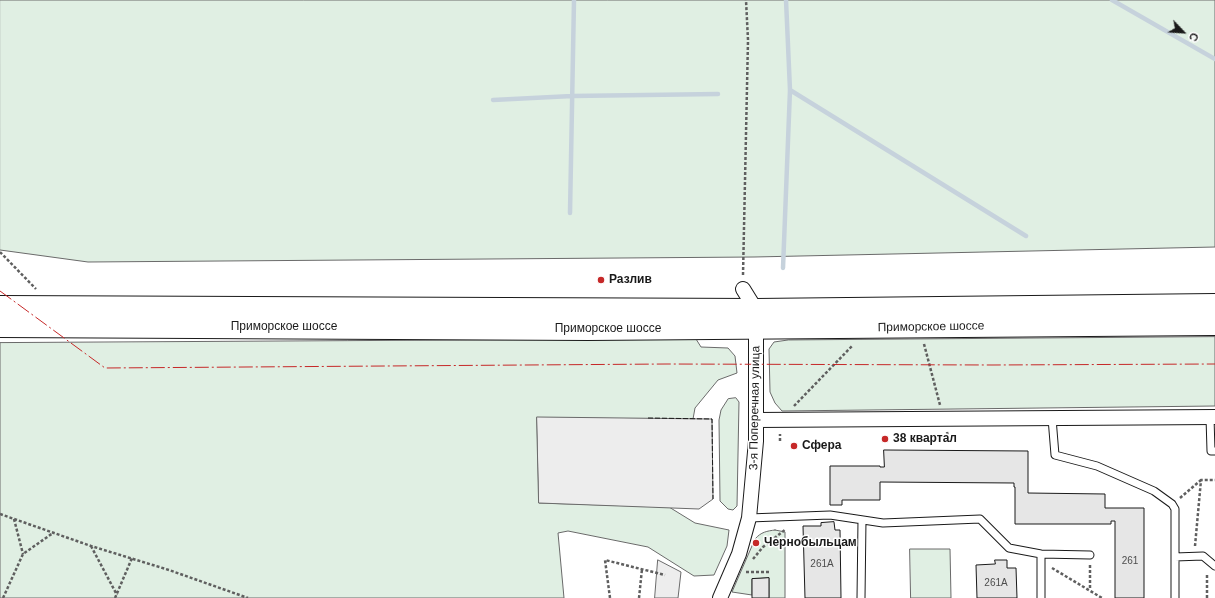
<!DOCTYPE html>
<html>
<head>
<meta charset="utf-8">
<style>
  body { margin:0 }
  #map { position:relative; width:1215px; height:598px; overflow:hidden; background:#fff; font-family:Arial,sans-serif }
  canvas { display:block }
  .north { position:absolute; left:1163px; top:12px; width:40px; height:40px; -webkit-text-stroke:3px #fff; paint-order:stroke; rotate:115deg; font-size:11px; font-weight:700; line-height:16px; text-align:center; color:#1a1a1a }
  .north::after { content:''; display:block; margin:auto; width:14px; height:18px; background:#1a1a1a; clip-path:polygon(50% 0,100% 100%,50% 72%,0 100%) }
</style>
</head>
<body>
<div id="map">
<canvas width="1215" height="598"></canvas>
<div class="north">С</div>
</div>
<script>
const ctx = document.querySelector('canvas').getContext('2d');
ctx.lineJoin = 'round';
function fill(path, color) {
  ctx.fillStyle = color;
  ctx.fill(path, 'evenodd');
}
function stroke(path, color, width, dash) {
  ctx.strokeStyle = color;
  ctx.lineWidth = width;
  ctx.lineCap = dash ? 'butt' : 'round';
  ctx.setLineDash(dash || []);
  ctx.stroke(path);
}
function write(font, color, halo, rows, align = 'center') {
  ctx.font = font + ' Arial,sans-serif';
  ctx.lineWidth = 3;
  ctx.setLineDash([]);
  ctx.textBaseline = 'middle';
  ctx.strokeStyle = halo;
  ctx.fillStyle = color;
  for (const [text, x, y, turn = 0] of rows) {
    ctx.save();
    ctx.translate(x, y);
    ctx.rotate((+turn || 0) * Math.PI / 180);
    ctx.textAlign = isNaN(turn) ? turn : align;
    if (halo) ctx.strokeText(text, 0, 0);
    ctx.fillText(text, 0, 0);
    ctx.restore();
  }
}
const green = new Path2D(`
  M0 0H1215V247L754 257 88 262 0 250Z
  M1215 337V406L782 411 775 403 770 392 769 349 774 342 788 340Z
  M696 339 701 347 728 348 735 356 737 373 718 380 695 408 693 419 537 418 539 503 669 507 695 523 729 530 727 546 714 575 694 576 648 547 568 531 558 533 564 598H0V343Z
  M736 398 739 402 737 506 733 510 728 509 720 501 719 420 721 410 728 399Z
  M775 530 785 532V598H769V578L752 579V595L732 592 755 539C761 532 767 531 775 530Z
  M910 549H950L951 598H911Z`);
fill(green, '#e0efe3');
stroke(green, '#6a6a6a', 1);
const parking = new Path2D(`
  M537 417 712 419 713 499 699 509 539 503Z
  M658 560 681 572 678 598H655Z`);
fill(parking, '#ededed');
stroke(parking, '#6a6a6a', 1);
stroke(new Path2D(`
  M1112 0 1215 59
  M790 90 1026 236
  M493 100 572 96 718 94
  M570 213 574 0
  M783 268 790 90 786 0`), '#c6d2dc', 4.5);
const building = new Path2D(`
  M884 450 1028 451V493L1105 494V508H1144V598H1115V521H1111V524H1015V487H1014V483L880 482V500H842V505H830V466H880V467H884Z
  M834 522 835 530H840L841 598H805L803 526H821V523Z
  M995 560H1007V568H1016L1017 598H977L976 565 995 564Z
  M769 578V598H752V579Z`);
fill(building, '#e6e6e6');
stroke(building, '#1a1a1a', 1);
const service = new Path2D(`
  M1210 417 1211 451H1215
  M1052 418 1055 455 1097 466 1154 491 1172 504 1175 509V598
  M749 518 830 515 883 523 980 519 1009 548 1041 554 1090 555
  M1175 557 1203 556 1215 566
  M861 598 862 520
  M1041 598V554`);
const minor = new Path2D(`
  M757 420 1215 417
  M720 598 739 554 749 518 756 441V310L743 289`);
const trunk = new Path2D(`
  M0 307 756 310 1215 305
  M0 326 588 329 1215 324`);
stroke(service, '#1a1a1a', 9);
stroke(minor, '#1a1a1a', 16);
stroke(trunk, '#1a1a1a', 24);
stroke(new Path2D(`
  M0 252 36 289
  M743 275 748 40 746 0
  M924 344 940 405
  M794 406 853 345
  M947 432 948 437
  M780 441V434
  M1180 498 1201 480
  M0 514 91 546 169 570 248 598
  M14 519 23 554
  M91 546 117 595
  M1195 546 1201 480H1215
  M753 559 763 547 786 529
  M1090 565V590
  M1052 568 1102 598
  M746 572H769
  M3 598 23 554 53 533
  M115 598 132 558
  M610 598 605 560 665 575
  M639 598 642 569
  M1207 598V574`), '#5f5f5f', 2.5, [3, 2]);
stroke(service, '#fff', 7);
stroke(minor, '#fff', 14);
stroke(trunk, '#fff', 22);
stroke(new Path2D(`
  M648 418 712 419 713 499`), '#1a1a1a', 1, [5, 2]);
stroke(new Path2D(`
  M0 291 105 368 667 364 992 365 1215 364`), '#c62828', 1, [14, 3, 2, 3]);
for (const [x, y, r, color] of [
  [601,280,4,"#c62828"],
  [885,439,4,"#c62828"],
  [794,446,4,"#c62828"],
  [756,543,4,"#c62828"]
]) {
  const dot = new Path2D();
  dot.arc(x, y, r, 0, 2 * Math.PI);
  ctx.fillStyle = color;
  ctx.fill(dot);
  stroke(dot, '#fff', 1.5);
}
write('10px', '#4d4d4d', null, [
  ["261",1130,561],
  ["261А",822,564],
  ["261А",996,583]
]);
write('bold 12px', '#1a1a1a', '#fff', [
  ["Разлив",609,280],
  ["38 квартал",893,439],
  ["Сфера",802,446],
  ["Чернобыльцам",764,543]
], 'left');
write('12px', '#1a1a1a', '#fff', [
  ["Приморское шоссе",284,327],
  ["Приморское шоссе",931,327,-1],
  ["Приморское шоссе",608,329],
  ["3-я Поперечная улица",755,408,-89]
]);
</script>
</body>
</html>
